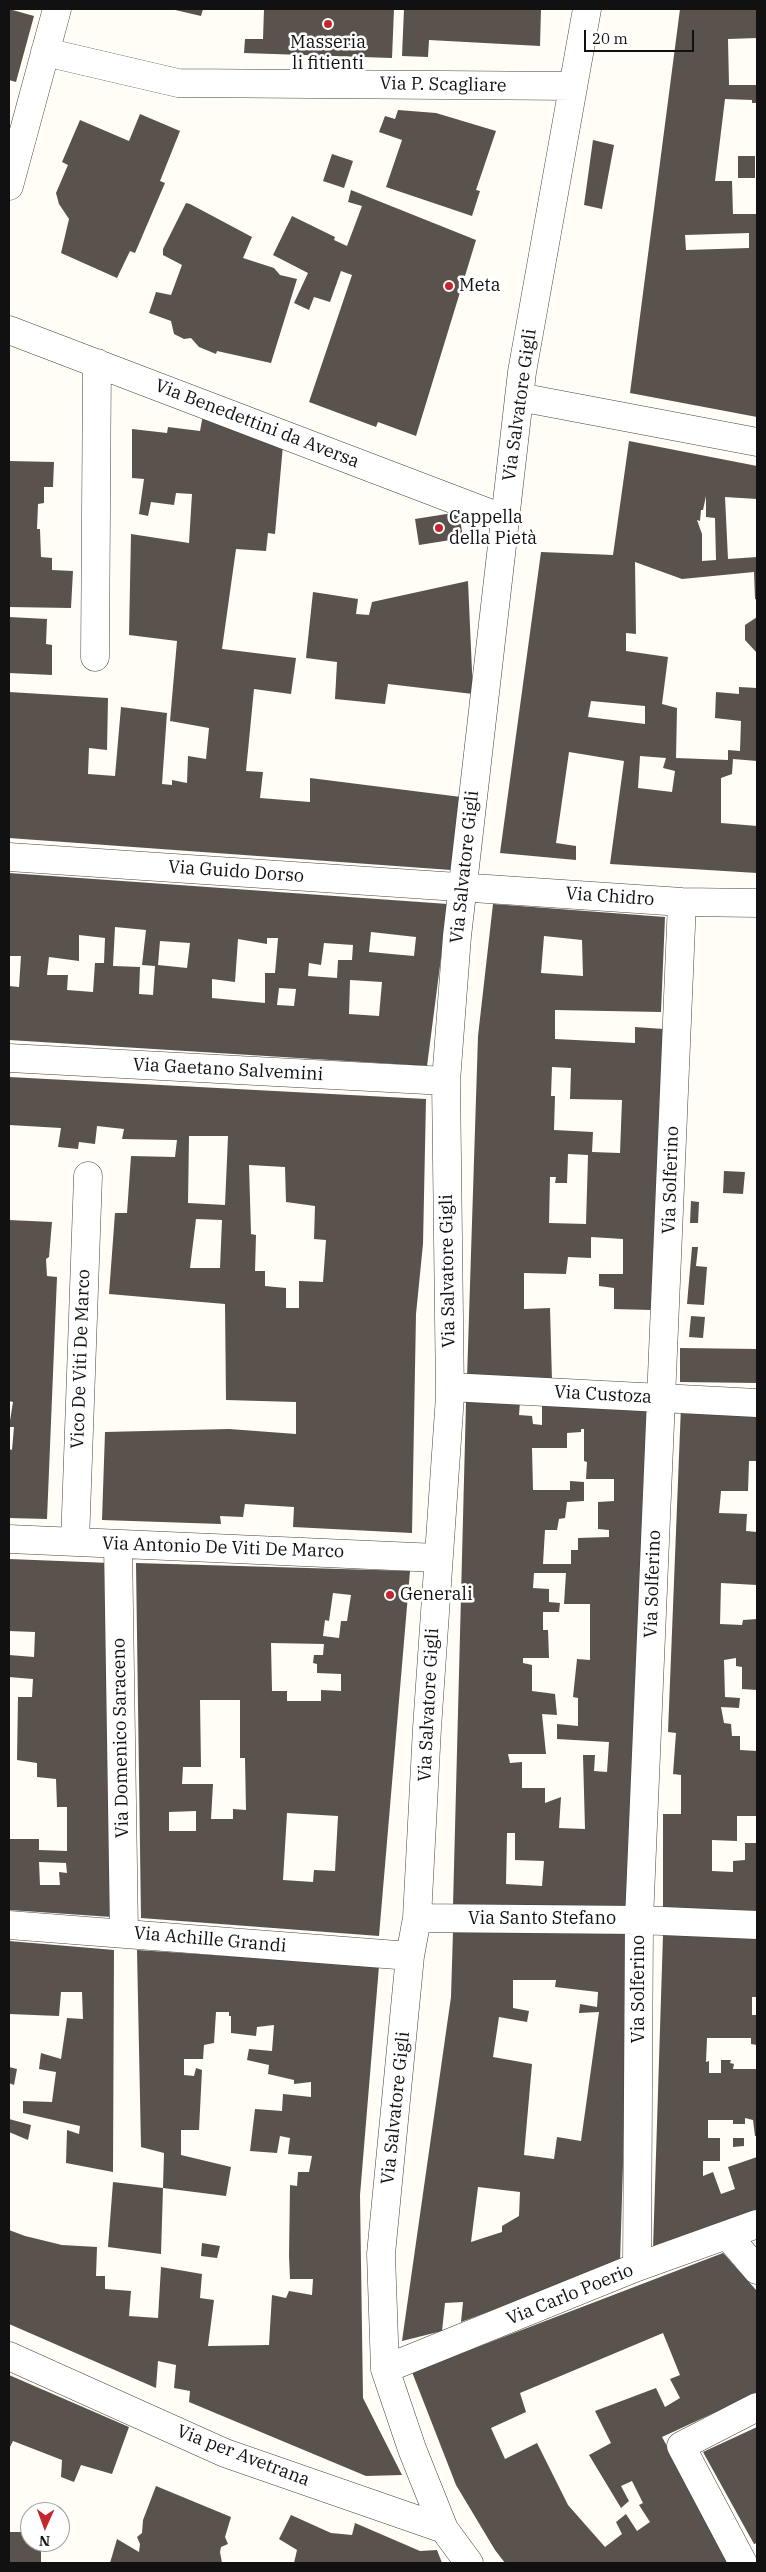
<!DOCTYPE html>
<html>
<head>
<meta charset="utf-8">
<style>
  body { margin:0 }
  #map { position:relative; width:766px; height:2572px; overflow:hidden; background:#fffdf5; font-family:"IBM Plex Serif",serif }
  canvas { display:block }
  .frame { position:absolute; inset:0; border:10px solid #111; pointer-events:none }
  .north { position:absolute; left:20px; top:2502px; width:50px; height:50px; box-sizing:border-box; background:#fff; border:1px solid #a0a0a0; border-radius:50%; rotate:182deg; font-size:14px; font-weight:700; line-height:20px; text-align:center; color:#111 }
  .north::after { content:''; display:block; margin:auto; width:18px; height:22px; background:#c4262e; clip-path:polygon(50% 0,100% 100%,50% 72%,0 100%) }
  .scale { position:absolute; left:584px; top:30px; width:110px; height:22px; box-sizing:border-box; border:2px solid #111; border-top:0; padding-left:6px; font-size:15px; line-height:18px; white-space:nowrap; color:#111; -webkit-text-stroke:4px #fff; paint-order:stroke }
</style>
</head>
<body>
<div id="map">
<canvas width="766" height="2572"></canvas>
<div class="frame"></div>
<div class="north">N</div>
<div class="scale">20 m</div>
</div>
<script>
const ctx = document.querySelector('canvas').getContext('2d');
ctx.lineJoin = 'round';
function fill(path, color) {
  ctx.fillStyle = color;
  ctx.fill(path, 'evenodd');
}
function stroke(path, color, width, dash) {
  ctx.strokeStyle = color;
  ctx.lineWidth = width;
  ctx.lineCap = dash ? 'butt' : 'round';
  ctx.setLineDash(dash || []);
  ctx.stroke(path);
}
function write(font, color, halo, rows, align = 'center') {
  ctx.font = font + ' "IBM Plex Serif",serif';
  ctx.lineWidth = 5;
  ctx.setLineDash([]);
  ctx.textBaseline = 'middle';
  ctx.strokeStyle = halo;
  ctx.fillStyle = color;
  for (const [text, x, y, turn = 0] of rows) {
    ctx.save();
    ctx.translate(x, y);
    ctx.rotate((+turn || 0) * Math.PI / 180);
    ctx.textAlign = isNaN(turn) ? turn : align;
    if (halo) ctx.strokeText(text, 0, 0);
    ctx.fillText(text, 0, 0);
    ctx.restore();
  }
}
fill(new Path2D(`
  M9 9 34 16 16 82 9 80Z
  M171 9H203L201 16Z
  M264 9H394L392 58 244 53 245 39H263Z
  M404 9H541L540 46 429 40 428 57 402 56Z
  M680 9H757V38L728 39 729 85H757V103H752V100L725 99 715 181H732L733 214H757V417L630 393ZM749 233V248L686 250 685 235Z
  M398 110 436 113 496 131 476 190 480 191 472 216 386 187 402 140 379 132 385 116 395 119Z
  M140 114 180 131 160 181 165 183 135 253 130 251 117 278 61 253 69 219 59 204 56 193 68 165 62 162 80 120 129 141Z
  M593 140 614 145 602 209 584 205Z
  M332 154 353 161 344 188 323 181Z
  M738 156H755V178H738Z
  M351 190 476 240 416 436 378 422 376 427 309 402 352 275 341 271 330 302 314 297 309 310 294 303 308 273 273 255 292 216 335 237 334 240 347 246 362 206 348 202Z
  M186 203 190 204 252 237 243 258 274 268 280 275 297 279 271 363 217 351 216 354 199 347 191 338 184 339 174 334 171 321 149 313 156 292 171 295 182 265 163 255V249Z
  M203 415 283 445 275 534 268 533 266 551 236 549 222 649 296 658 291 694 254 689 246 771 263 772 260 798 310 802V778L461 797 451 870 9 838V692L108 698 107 750 89 748 88 774 115 776 121 707 167 713 162 784 172 785V780L187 783 188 756 206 759 209 728 170 721 177 641 129 635 131 534 189 543 192 494 176 493 174 505 151 502 148 516 139 514 144 479 132 478V429L167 433 168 427 200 431Z
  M629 441 757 466V499L725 497 728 559 757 557V600L755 599 754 572 682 579 635 562 636 634 626 633V651L668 657 662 704 677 708 676 758 728 760V750L740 751 741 721 715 718 716 692 739 694V687L757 688V761L733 759 732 774 721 778V823L757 826V873L610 864 624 761 569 752 556 843 576 846V860L500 853 541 552 613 555ZM706 496V517L715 518 716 560 702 561V534L697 520 700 521 701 510H703ZM591 701 645 706V724L588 717ZM640 756 666 758 663 768 675 771 672 792 638 788Z
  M9 461 54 462 53 487H44V503L38 504 37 529H40L41 557 52 558V570L73 571 71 608 9 607Z
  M459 512 463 538 419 545 415 519Z
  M468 581 473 694 388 684 385 704 335 699 337 662 306 658 313 592 358 599 356 614 369 615 372 602Z
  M9 617 47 619 46 644 52 645V675L9 673Z
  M757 617V653L745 640V625Z
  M9 873 448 904 427 1066 9 1040V986L19 987 21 956H9ZM115 927 146 930 142 965 155 966 153 995 139 994 140 967 113 966ZM371 932 416 937 414 956 369 952ZM79 935 105 938 104 963H95L93 992 67 990 68 975H47L49 957 79 961ZM267 938H278L275 973H265V1003L212 998V979L235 982 238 939 267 944ZM160 941 190 943 187 968 158 965ZM324 943 353 945 352 960H338L337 978 308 976 309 963 321 965ZM350 980 382 982 379 1016 349 1014ZM279 988 296 989 294 1006 277 1005Z
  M493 904 665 917 661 1012 555 1010V1039L635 1043V1027L664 1029 651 1310 614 1309V1288L599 1286V1274H623V1239L591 1237V1258L568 1257 566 1274 524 1273V1309L550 1308 552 1381 467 1378 478 1036ZM544 936 582 940 583 976 541 973ZM552 1067 571 1068 570 1099 622 1100 620 1153 592 1152 593 1132 554 1130 555 1096H551ZM568 1154 588 1155 586 1224 549 1223 550 1177H556L555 1183H567Z
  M9 1077 426 1099 423 1244 416 1314 412 1533 293 1527 294 1507 245 1504 243 1517 220 1516 221 1524 102 1520 105 1432 229 1429 296 1434V1402L226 1400 225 1304 109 1294 115 1213H127L131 1156 175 1157 177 1140 122 1139 124 1129 97 1126 95 1144 79 1142 78 1149 58 1147 61 1128 9 1125ZM189 1136H228L225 1205 188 1203ZM249 1165 285 1167 286 1202 315 1206 314 1239 326 1240 323 1282 299 1281V1308H286V1288L265 1286V1271H255L256 1235 251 1234ZM196 1219 222 1220 220 1268H190Z
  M724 1171 745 1172 743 1194 723 1193Z
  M691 1201 699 1202 698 1223H690Z
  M9 1220 52 1222 49 1257 46 1259 47 1276 57 1277 47 1519 9 1518V1449L12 1450 14 1427H9L13 1402 9 1401Z
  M692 1247H698L696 1266 707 1267 704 1305 687 1304Z
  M691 1316 705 1317 703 1338 689 1337Z
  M680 1348 757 1349V1383L680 1382Z
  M466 1402H520L519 1415 532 1416 533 1424 542 1425V1403L649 1404 631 1911 453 1906ZM581 1429H584V1461L587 1462 586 1479H614V1501L598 1502V1529L609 1530V1537L578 1538V1550H571V1564H543L545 1530H557L559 1519 565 1518 567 1502 584 1501V1482L570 1481V1490H533L532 1448H567V1433L581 1432ZM534 1573H566L564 1604H590V1660L577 1659 573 1697 578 1698V1726L557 1724V1739L609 1742 607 1772 594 1771 595 1755H583L585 1829 559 1828 561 1797 545 1803V1788H522V1762L510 1763 508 1754H546L542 1714 557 1715 555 1694 532 1691V1665L523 1663V1658H549L548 1630H543V1612H559L560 1603 549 1602V1589L533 1588ZM507 1833H515V1860L544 1861 542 1886 506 1884Z
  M681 1406 757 1409V1461H749L748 1491H721L719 1513 747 1514 746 1531 757 1532V1585L721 1583 720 1624 742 1625 743 1620 757 1619V1690L742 1689V1667L736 1666V1658L724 1660 725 1697 740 1698 739 1708 721 1707 724 1723 731 1724 732 1736H740V1750L757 1751V1816H737V1841L712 1840V1871L733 1872V1861L745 1860V1843H757V1911L663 1909V1814H681V1775L673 1774 676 1733 668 1732Z
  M9 1559 110 1563 112 1917 9 1910V1839H39V1850L67 1851V1807H57L56 1779 37 1777V1763L17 1760 18 1697H32L33 1679 9 1677V1655L34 1657 35 1632 9 1631ZM39 1862 66 1863 67 1873 59 1872 60 1885H40Z
  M136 1563 410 1571 379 1936 141 1918ZM333 1593 351 1595 347 1621H341L339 1638 323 1636 325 1620 329 1621ZM271 1643 324 1644 323 1655H314L313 1663 317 1664V1673L341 1674V1691L321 1690V1701H287V1691H272ZM200 1700H240V1758H245L246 1810 233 1809V1819H211L213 1784H182L183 1767H201ZM196 1811V1831H169V1812ZM287 1813 338 1816 335 1871 314 1870 313 1882 283 1880Z
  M453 1931 630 1934 620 2263 461 2322 463 2302 445 2303 442 2331 402 2341 451 1997ZM513 1980H556L555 1987 598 1992 597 2007 580 2004 579 2013 599 2012 581 2141 557 2137 554 2159 524 2155 532 2064 493 2057 499 2017 527 2022 529 2011 513 2008ZM478 2187 520 2192 519 2216 502 2226V2232L471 2242Z
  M663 1935 757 1937V1997H752V2015H757V2045L751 2044V2038H707L706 2062 709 2061V2073H721V2060H731L730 2063 734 2064 733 2069H757V2136H755L753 2120 745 2118V2124H733V2120H708V2138H720V2161H703V2176L713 2172 721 2194 735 2189 728 2167 757 2157V2211L653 2249Z
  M9 1941 114 1950 113 2172 66 2163 67 2130 79 2134 80 2126 23 2113V2101L52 2102 56 2072 39 2069 41 2053 61 2059 67 2018 83 2019 82 1992H61L59 2016 9 2014Z
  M137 1950 379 1966 360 2195 363 2398 402 2475 366 2476 189 2402 190 2391 174 2388 176 2365 158 2361 156 2388 9 2324V2230L25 2236 62 2245 97 2247 96 2276H105V2289L131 2291 129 2316 158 2318 161 2267 202 2274 200 2298 214 2300 208 2346 269 2345 272 2295 286 2298 289 2291 312 2295 313 2279H290L289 2256 290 2185 297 2186 298 2172H309L312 2156 288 2154 290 2138 280 2136 277 2153 250 2151 255 2109 282 2111 283 2094 311 2097V2082L294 2084V2080L268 2074 269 2065 247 2060 249 2049 272 2051 274 2025 257 2027 256 2036 231 2033V2016H229V2012H216L214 2043 204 2045 203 2059H184V2075L194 2076 196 2068 202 2070 199 2130H181V2155L231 2167 226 2196 163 2188 161 2254 108 2247 113 2182 163 2188 164 2153 141 2147Z
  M9 2067 17 2069 14 2085 9 2083Z
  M9 2119 31 2125 28 2140 9 2132Z
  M733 2138H744V2146L733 2147Z
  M202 2243 220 2246 217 2258 201 2256Z
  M723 2253 757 2291V2393L662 2437 732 2563H505L495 2550 456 2485 412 2372ZM663 2333 680 2375 670 2379 680 2398 665 2407 656 2388 595 2411 611 2443 589 2455 621 2508 629 2501 621 2486 632 2481 643 2503 639 2505 650 2522 637 2531 626 2514 616 2522 622 2534 605 2547 568 2505 537 2443 505 2459 491 2428 526 2412 520 2393Z
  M9 2375 129 2427 112 2474 81 2465 74 2482 61 2477 62 2460 13 2441 9 2449Z
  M757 2427V2543L754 2544 703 2452Z
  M156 2486 231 2517 225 2537 228 2544 221 2547 220 2552 222 2563H110L117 2539 139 2552 140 2544 137 2537 142 2533 143 2520Z
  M291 2515 331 2533 352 2535 355 2523 420 2551 437 2550 442 2563H294L297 2550 279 2539Z
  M9 2532H30V2542H41V2563H9Z`), '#5a524d');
const minor = new Path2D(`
  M45 52 178 83 573 86
  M9 186 57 9
  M9 330 505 519
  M519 397 757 442
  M95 657 97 363
  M9 857 682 902 757 903
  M9 1058 446 1081
  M450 1387 757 1403
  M9 1539 438 1558
  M75 1542 88 1176
  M118 1544 124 1932
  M417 1918 639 1920 757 1925
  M9 1925 410 1956
  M727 2235 757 2270
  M637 2267 639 1920 682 902
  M9 2356 225 2453 444 2529
  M385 2369 637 2267 757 2224
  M469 2563 444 2529 412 2449 385 2369 381 2254 410 1956 417 1918 427 1728 450 1396 446 1081 457 936 522 372 587 9
  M743 2563 681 2446 757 2407`);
stroke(minor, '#444', 29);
stroke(minor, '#fff', 28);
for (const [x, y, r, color] of [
  [328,24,5,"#c4262e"],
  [449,286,5,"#c4262e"],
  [439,528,5,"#c4262e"],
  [390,1595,5,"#c4262e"]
]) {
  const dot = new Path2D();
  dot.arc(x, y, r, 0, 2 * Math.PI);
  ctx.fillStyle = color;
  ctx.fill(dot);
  stroke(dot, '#fff', 2);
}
write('18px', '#111', '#fff', [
  ["Masseria",328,43,"center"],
  ["li fitienti",328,64,"center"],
  ["Meta",459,286],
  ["Cappella",449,518],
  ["della Pietà",449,539],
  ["Generali",400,1595]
], 'left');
write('18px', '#111', '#fff', [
  ["Via P. Scagliare",443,85,1],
  ["Via Salvatore Gigli",520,405,-82],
  ["Via Benedettini da Aversa",257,424,21],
  ["Via Salvatore Gigli",465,867,-84],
  ["Via Guido Dorso",236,872,4],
  ["Via Chidro",610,897,4],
  ["Via Gaetano Salvemini",228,1070,3],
  ["Via Solferino",671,1180,-88],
  ["Via Salvatore Gigli",448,1271,-91],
  ["Vico De Viti De Marco",81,1359,-88],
  ["Via Custoza",603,1395,3],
  ["Via Antonio De Viti De Marco",223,1548,2],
  ["Via Solferino",653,1584,-88],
  ["Via Salvatore Gigli",429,1705,-87],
  ["Via Domenico Saraceno",121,1738,-91],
  ["Via Santo Stefano",542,1919],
  ["Via Achille Grandi",210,1940,5],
  ["Via Solferino",639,1989,-90],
  ["Via Salvatore Gigli",396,2108,-84],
  ["Via Carlo Poerio",570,2295,-22],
  ["Via per Avetrana",243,2456,21]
]);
</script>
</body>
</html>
